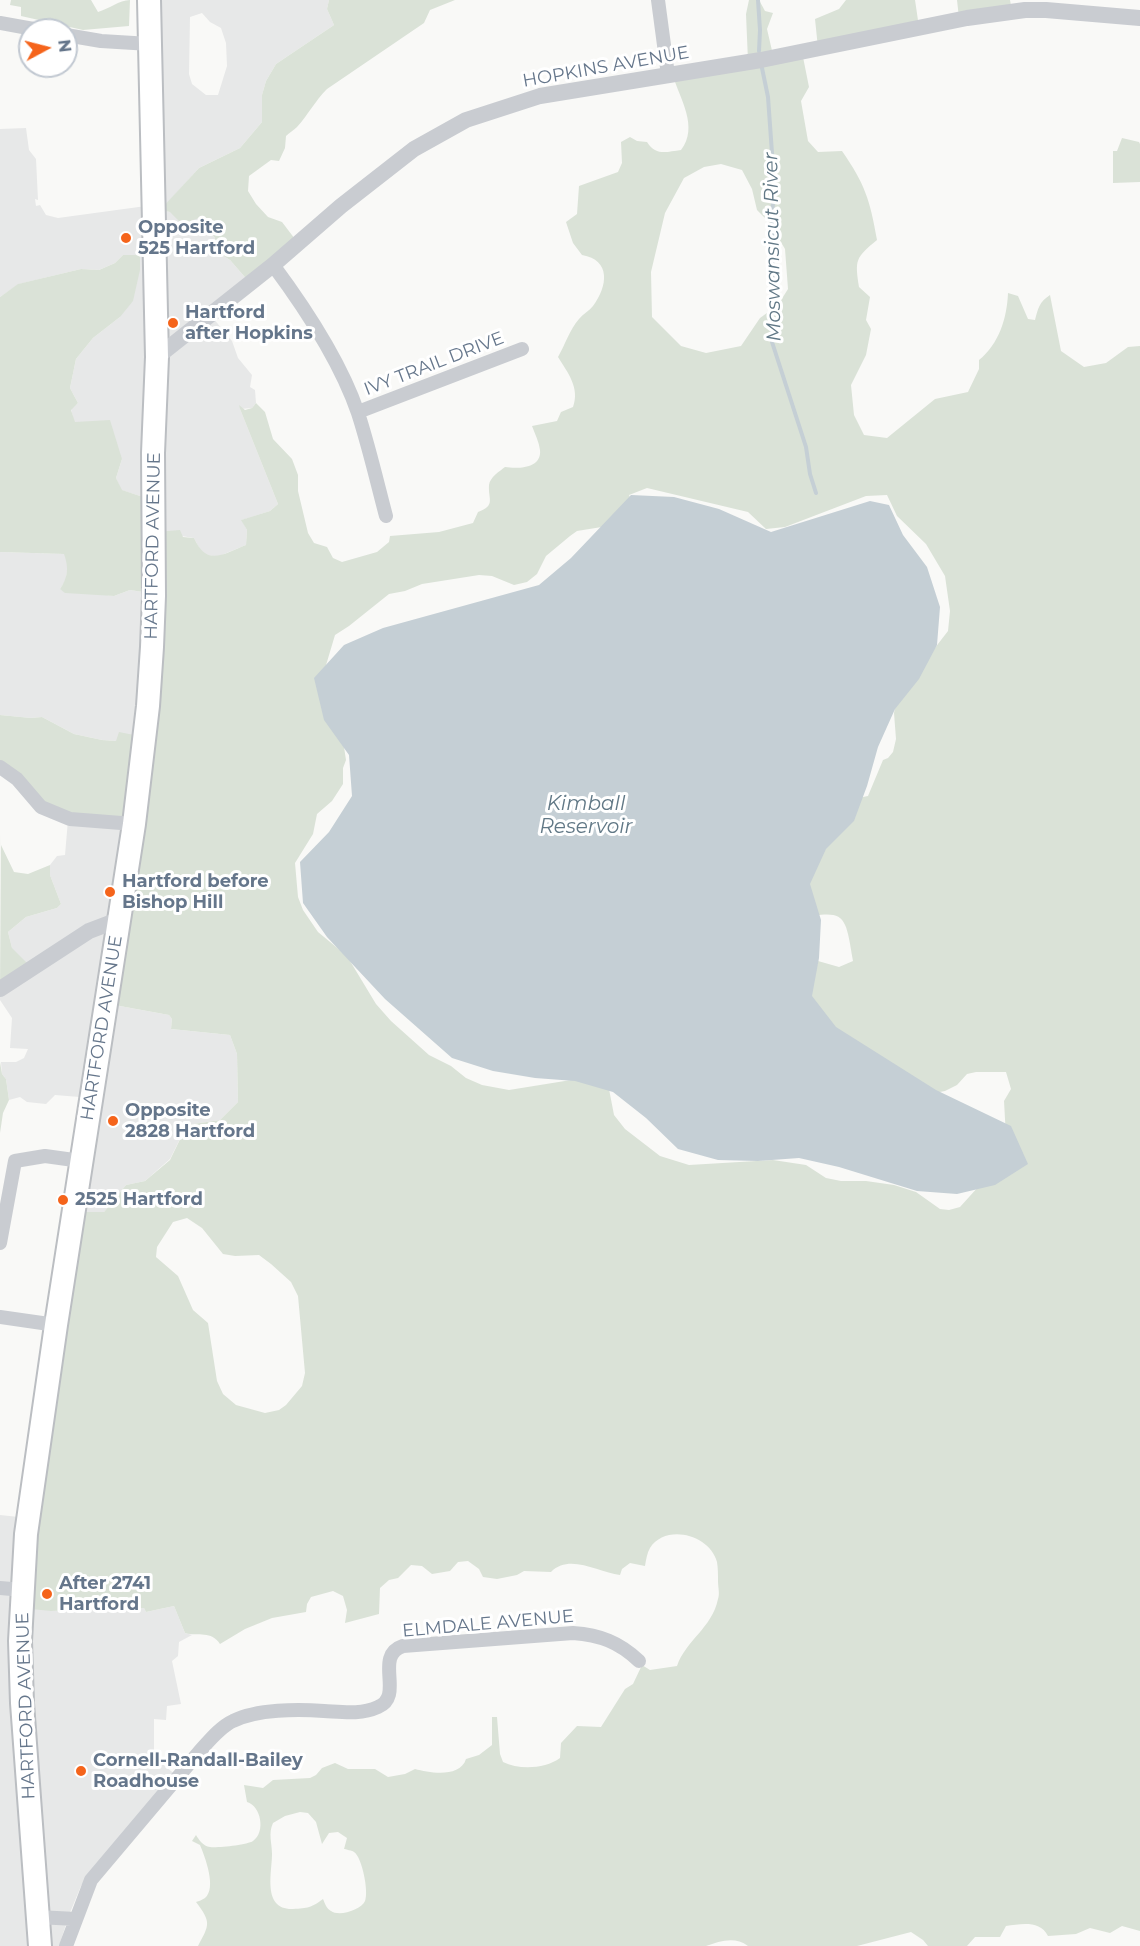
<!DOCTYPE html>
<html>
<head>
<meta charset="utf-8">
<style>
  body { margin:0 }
  #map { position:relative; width:1140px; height:1946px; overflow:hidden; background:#f9f9f7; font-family:Montserrat,sans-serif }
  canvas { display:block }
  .north { position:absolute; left:18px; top:18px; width:60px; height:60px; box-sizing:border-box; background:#fff; border:2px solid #c1c8d1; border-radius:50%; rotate:83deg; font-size:16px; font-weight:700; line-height:24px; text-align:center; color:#65768b }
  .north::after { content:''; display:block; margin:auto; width:21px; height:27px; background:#f5641b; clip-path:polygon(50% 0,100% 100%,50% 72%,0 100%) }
</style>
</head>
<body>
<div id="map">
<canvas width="1140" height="1946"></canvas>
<div class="north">N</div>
</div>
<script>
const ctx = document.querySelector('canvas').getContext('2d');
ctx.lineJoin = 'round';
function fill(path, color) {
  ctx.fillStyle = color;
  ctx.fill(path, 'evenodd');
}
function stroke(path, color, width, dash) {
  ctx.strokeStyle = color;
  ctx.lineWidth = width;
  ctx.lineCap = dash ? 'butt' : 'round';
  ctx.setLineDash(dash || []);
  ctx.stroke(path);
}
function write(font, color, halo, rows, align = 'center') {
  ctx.font = font + ' Montserrat,sans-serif';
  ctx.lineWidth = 6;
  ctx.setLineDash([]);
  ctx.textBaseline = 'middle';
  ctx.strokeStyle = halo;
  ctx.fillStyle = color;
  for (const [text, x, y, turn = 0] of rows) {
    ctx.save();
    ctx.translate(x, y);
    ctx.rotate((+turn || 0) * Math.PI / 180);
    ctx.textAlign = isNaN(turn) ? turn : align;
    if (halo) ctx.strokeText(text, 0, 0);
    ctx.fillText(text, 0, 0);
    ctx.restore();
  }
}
fill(new Path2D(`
  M143 0H329L327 9 334 25 276 64 266 81 262 95V122L240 148 199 168 161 210 198 218 215 238 214 250 230 260 250 283 213 318 232 341 238 358 252 375 250 387 255 390 256 403 252 408 240 409 278 504 270 511 242 520 247 530 246 545 217 557 204 554 199 548 194 538 156 532 143 497 121 490 116 478 122 459 74 422 71 409 78 403 70 388 76 359 93 338 120 317 123 255 115 263 99 270 81 269 19 284 0 297V129L26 128 29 150 36 159 38 200 35 199 36 206 40 205 46 215 58 218 146 206ZM202 13 210 22 221 28 226 43 227 66 218 95H206L192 84 189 74 190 17Z
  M0 552 65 554 68 565 66 580 60 589 114 596 130 590 155 594 144 737 116 741 102 740 74 734 42 717 31 718 0 715Z
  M68 820 133 824 109 1004 169 1015 172 1019 171 1029 230 1035 237 1054 238 1102 220 1120 187 1125 170 1159 145 1181 126 1185 104 1212H75L92 1098 55 1095 46 1104 27 1102 20 1097 9 1100 6 1079 2 1074 1 1062H16L24 1058 28 1049 10 1048 12 1018 0 1000V989L12 948 8 932 26 917 57 908 61 904 50 875V865L57 856 65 855Z
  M0 1515 28 1518 51 1611 144 1608 146 1612 174 1606 185 1633 192 1635 179 1642 178 1656 172 1661 181 1704 167 1706 166 1720 154 1719V1757L177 1776 106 1853 81 1886 69 1915 59 1946H0Z`), '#e7e8e8');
fill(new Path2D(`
  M11 0H91L98 12C109 9 119 0 130 0L129 26 83 30 21 16V7L10 5Z
  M329 0H455L430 10 424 23 327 89C315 101 308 115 297 127 294 130 289 133 286 136L285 148 279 161 271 160 249 176 248 191 256 204 268 217 282 222 298 243 250 283 230 260 214 250 215 238 199 218 182 224 170 212 160 210 199 168 240 148 262 122V95L266 81 276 64 334 25 327 9Z
  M749 0H759L765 11 773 13 767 29 773 55 802 52 809 87 801 101 808 141 818 152 842 151C865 184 870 200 877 240 855 258 855 260 859 287L870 297 866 320 871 329 866 355 851 385 854 415 864 435 887 438 935 399 968 392 979 369V360C999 344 1007 318 1008 293L1018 296 1028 319 1035 320C1038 309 1039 302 1050 295L1061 351 1084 367 1106 363 1128 347 1140 346V1931L1122 1926 1110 1933 1090 1928 1076 1934 1048 1936C1040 1920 1021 1924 1006 1926L1000 1937H975L967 1946H928L923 1940 911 1932 857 1946H748C735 1936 720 1941 706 1946H198C210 1924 211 1922 196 1902 199 1901 202 1900 205 1898 217 1888 205 1857 200 1845L192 1841 196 1835C199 1840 203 1846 210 1847 217 1848 247 1845 253 1841 266 1832 261 1806 247 1802L244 1785 263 1788 273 1780 310 1778 316 1775 322 1768 335 1763 348 1769H375L388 1777 405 1774 415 1769C430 1773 460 1778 466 1759L479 1755 492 1745V1717H497L500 1754 503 1762C519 1770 545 1769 560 1758L561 1743 577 1726 601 1727 625 1689 633 1684 642 1665 650 1670 677 1666C686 1640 712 1628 718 1599 720 1594 718 1587 718 1581 718 1575 718 1568 717 1562 710 1535 666 1523 650 1548 647 1553 646 1560 645 1566L630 1563 622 1569 620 1575C599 1573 570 1553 551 1572L524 1571 517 1575 497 1579 483 1577 479 1569 468 1561 458 1562 450 1571 432 1574 422 1566 411 1565 398 1578 389 1580 380 1588 379 1614 345 1623 347 1610 343 1596 333 1591 311 1597 307 1604 306 1612 272 1618 245 1629 220 1644C211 1630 199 1637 185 1633L174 1606 146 1612 144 1608 51 1611 21 1608 75 1212H104L126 1185 145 1181 170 1160 187 1125 220 1120 238 1102 237 1054 230 1035 171 1029 172 1019 169 1015 109 1004 133 830 68 820 0 766V715L31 718 42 717 74 734 102 740 116 741 119 732 144 737 155 594 130 590 114 596 65 593 60 589C68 577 69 568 64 554L0 552V297L18 284 81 269 99 270 115 263 123 255H140V270L133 301 120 317 93 338 76 359 70 388 78 403 71 410 75 422 110 420 122 459 116 478 122 490 143 497 156 532 180 530 183 537 194 538C207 567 223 554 246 545L247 530 241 520 270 511 278 504 240 409 239 405 245 410 252 408 256 403 265 412 273 439 292 459 298 475V491L308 533 314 543 327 547 333 558 342 562 377 552 389 542 390 536 439 532 473 523 478 512C496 505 488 500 489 485 490 477 500 471 505 467 517 469 542 469 540 450 539 442 535 434 532 426L557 421 561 412 573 407C580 388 568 373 558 357 565 345 570 329 579 319 583 314 589 311 593 306 608 286 611 260 582 255L573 243 566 222 577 214 579 186 618 172 622 163 621 142 630 137 637 141 647 142C656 156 666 152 681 150 699 127 680 99 673 76L748 61 746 14ZM721 164 742 170 752 189 757 210 769 222 785 249 788 289 778 305 760 318 741 346 706 353 681 346 652 317 651 272 665 213 684 178 704 167ZM647 488 748 512 766 529 785 527 866 496 887 495 897 516 926 544 945 576 950 611 948 631 897 697 894 713 896 739 893 752 888 758 883 760 868 796 853 799 795 899 796 919C846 909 845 913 853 961L839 967 818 961 804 1027 893 1101 945 1091 957 1085 967 1074 976 1072H1006L1011 1089 1004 1101 1007 1155 960 1207 949 1210 940 1209 916 1192 894 1185 866 1181H841L826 1178 806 1165 773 1160 689 1165 660 1156 625 1129 614 1115 609 1089 596 1083 571 1080 509 1090 482 1085 466 1078 451 1066 429 1055 391 1021 376 1004 347 956 318 932 303 910 298 897 295 863 313 834 317 814 332 801 343 784V768L346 760 344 747 321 682 335 635 349 626 389 594 405 591 422 584 479 575 492 576 514 585 527 582 537 574 546 556 570 536 577 531 614 525 633 504 629 495ZM187 1218 202 1228 223 1254 235 1256 259 1255 271 1264 291 1282 298 1296 305 1373 302 1386 286 1405 279 1410 265 1413 236 1405 223 1394 217 1381 208 1323 193 1310 178 1276 156 1257 157 1247 173 1222ZM300 1812 308 1813 316 1822 322 1844 329 1833 338 1832 347 1838 344 1849C345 1849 353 1851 354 1852 362 1857 369 1892 365 1901 361 1910 339 1917 331 1911 327 1909 325 1904 323 1899 311 1908 308 1908 293 1909 262 1910 272 1873 272 1854 272 1842 268 1834 273 1823L285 1816Z
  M846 0H915L919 27 818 48 815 19 839 9Z
  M957 0H1010L1012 11 959 18Z
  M1122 138 1139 142 1140 144V182L1113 183V151H1117Z
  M1 831V845L14 872 28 874 50 865V875L61 904 57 908 26 917 8 932 12 948 31 967 0 989Z
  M0 1062 2 1074 6 1079 9 1100 3 1113 0 1133Z`), '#dae2d7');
fill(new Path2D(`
  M631 495 674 497 719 509 771 532 870 501 889 505 903 535 927 567 940 607 937 645 919 679 895 709 878 747 867 786 854 821 826 849 810 884 821 920 819 958 812 996 836 1027 936 1090 1011 1126 1028 1164 995 1185 957 1194 917 1191 839 1167 799 1158 758 1161 718 1160 678 1149 646 1118 613 1092 575 1081 535 1078 493 1071 452 1058 385 999 327 937 303 903 300 862 329 832 352 796 349 755 324 720 314 678 344 645 383 628 539 585 571 558Z`), '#c5cfd5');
stroke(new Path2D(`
  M758 0 760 30 759 51
  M762 68 768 97 773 167 772 342 806 447 810 474 816 493`), '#c5cfd5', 4);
const trunk = new Path2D(`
  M40 1946 22 1703 20 1641 26 1534 56 1325 134 824 148 706 152 647 154 596 153 453 157 357 149 0`);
stroke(trunk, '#bbbec2', 26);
stroke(new Path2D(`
  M658 0 668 75
  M0 23 39 30
  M66 35 101 41 150 44
  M273 265C305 308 341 363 358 413 369 447 377 482 386 516
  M358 412 522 349
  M0 767 17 779 41 807 70 819 134 824
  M0 1243 15 1161 45 1156 81 1161
  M0 1317 56 1325
  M0 1588 23 1590
  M37 1917 76 1919
  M66 1946 91 1880 199 1752C209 1741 220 1727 233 1721 257 1709 298 1709 324 1711 342 1712 361 1715 378 1707 405 1696 373 1656 403 1646L573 1633C600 1635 619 1642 639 1661`), '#c9ccd1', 14);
stroke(new Path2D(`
  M157 357 273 265 341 206 414 149 466 120 540 96 761 60 967 18 1025 10H1046L1140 18
  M0 989 89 931 118 920`), '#c9ccd1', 16);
stroke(trunk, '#fff', 22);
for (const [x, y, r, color] of [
  [126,238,6,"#f5641b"],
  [173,323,6,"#f5641b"],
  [110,892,6,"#f5641b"],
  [113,1121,6,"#f5641b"],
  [63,1200,6,"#f5641b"],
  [47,1594,6,"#f5641b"],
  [81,1771,6,"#f5641b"]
]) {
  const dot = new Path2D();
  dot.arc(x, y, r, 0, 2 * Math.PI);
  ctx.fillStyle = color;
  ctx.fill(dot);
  stroke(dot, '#fff', 2);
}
write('18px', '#65768b', '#fff', [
  ["HOPKINS AVENUE",606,67,-10],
  ["IVY TRAIL DRIVE",434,364,-21],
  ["HARTFORD AVENUE",153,546,-89],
  ["HARTFORD AVENUE",102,1028,-81],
  ["ELMDALE AVENUE",488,1624,-5],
  ["HARTFORD AVENUE",26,1706,-92]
]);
write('bold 18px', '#65768b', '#fff', [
  ["Opposite",138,228],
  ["525 Hartford",138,249],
  ["Hartford",185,313],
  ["after Hopkins",185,334],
  ["Hartford before",122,882],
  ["Bishop Hill",122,903],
  ["Opposite",125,1111],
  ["2828 Hartford",125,1132],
  ["2525 Hartford",75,1200],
  ["After 2741",59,1584],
  ["Hartford",59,1605],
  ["Cornell-Randall-Bailey",93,1761],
  ["Roadhouse",93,1782]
], 'left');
write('italic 20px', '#617886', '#fff', [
  ["Moswansicut River",773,247,-91],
  ["Kimball",586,804],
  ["Reservoir",586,827]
]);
</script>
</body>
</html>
